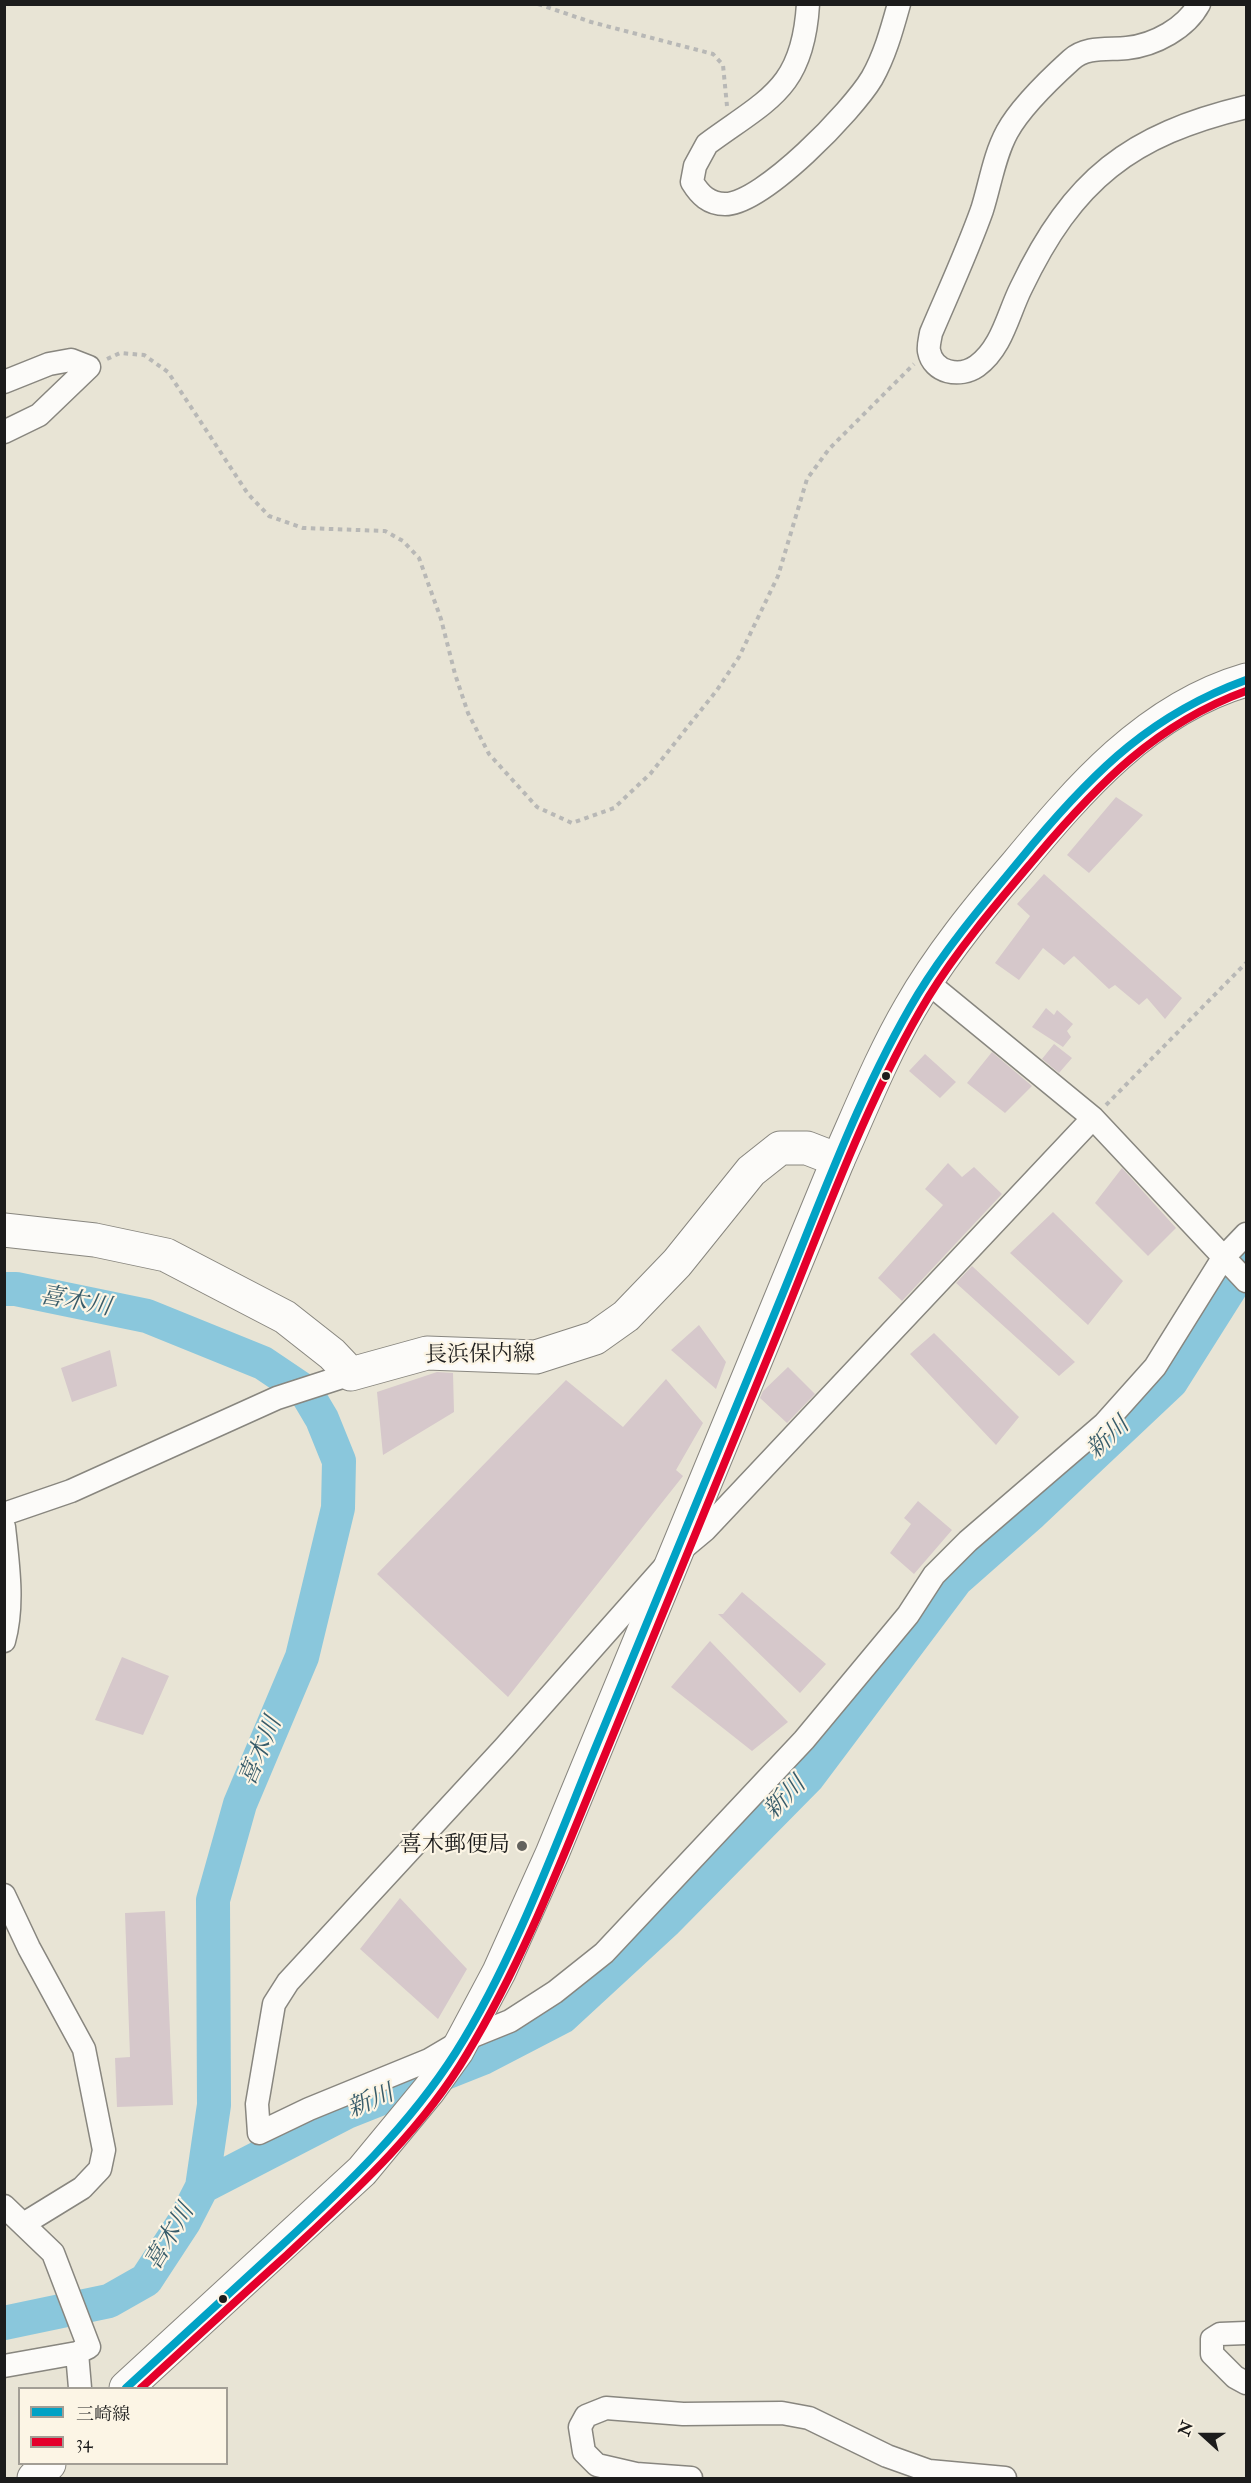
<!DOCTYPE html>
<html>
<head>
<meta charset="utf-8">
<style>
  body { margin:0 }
  #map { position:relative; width:1251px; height:2483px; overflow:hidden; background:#e8e4d5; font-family:"IM FELL Double Pica","Noto Serif JP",serif }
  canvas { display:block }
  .frame { position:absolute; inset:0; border:6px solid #1c1c1c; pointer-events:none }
  .legend { position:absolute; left:18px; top:2387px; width:210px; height:78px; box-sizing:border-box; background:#fcf5e5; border:2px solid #a29e95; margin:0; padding:8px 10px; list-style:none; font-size:18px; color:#1c1c1c }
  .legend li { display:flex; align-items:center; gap:12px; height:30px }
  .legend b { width:30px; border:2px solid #a29e95 }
  .north { position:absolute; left:1173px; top:2405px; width:60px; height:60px; -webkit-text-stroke:4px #fcf5e5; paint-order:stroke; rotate:291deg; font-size:16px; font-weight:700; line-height:24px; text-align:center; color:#1c1c1c }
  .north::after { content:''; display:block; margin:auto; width:21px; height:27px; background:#1c1c1c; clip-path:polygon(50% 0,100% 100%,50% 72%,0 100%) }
</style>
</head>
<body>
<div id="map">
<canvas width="1251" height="2483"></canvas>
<div class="frame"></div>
<ul class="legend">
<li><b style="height:8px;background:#01a2c5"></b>三崎線</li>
<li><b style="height:8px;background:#e4002b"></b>34</li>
</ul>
<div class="north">N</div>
</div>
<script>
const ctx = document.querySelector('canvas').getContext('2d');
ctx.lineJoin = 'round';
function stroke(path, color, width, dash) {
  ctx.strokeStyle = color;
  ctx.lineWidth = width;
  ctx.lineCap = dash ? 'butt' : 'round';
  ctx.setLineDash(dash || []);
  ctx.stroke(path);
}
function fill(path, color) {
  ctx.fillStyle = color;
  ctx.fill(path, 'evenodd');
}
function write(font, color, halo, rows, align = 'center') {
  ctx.font = font + ' "IM FELL Double Pica","Noto Serif JP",serif';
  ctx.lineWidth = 4.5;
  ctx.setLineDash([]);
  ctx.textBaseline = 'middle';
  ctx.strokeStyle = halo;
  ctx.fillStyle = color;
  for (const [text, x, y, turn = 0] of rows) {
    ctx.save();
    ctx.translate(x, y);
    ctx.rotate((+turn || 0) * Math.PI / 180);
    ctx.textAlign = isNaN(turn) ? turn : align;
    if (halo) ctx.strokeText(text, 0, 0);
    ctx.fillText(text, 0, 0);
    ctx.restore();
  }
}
stroke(new Path2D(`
  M4 1289H16L147 1316 263 1363 306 1392 322 1419 339 1461 338 1508 302 1657 240 1804 213 1900 214 2105 202 2187 184 2222 146 2280 109 2301 4 2323
  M202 2187 347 2112 483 2058 562 2017 665 1922 808 1777 956 1580 1032 1513 1171 1382 1246 1263`), '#8ac7dc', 34);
fill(new Path2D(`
  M1116 797 1143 815 1089 873 1067 855Z
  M1044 874 1182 998 1165 1019 1147 998 1139 1005 1115 985 1109 989 1074 956 1064 965 1043 948 1019 980 995 963 1030 916 1017 904Z
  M1046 1008 1054 1015 1057 1010 1073 1024 1067 1031 1071 1037 1063 1047 1032 1027Z
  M1054 1044 1072 1058 1059 1073 1042 1059Z
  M992 1052 1032 1086 1005 1113 967 1083Z
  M925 1054 956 1082 940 1098 909 1071Z
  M948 1163 962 1177 974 1167 1002 1194 902 1301 878 1278 943 1205 925 1189Z
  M1122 1168 1176 1228 1148 1256 1095 1203Z
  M1053 1212 1123 1281 1088 1325 1010 1253Z
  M972 1266 1075 1362 1059 1376 956 1283Z
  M699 1325 726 1362 716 1389 671 1350Z
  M934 1333 1019 1417 996 1445 910 1354Z
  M110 1350 117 1386 72 1402 61 1368Z
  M788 1367 815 1394 787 1423 760 1398 763 1391Z
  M437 1372 453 1373 454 1412 383 1455 377 1392Z
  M666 1379 703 1423 676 1470 683 1476 508 1697 377 1574 566 1380 623 1427Z
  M918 1501 952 1530 914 1574 890 1553 911 1524 904 1518Z
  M742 1592 826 1664 800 1693 718 1614H723Z
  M710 1641 788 1722 752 1751 671 1687Z
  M122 1657 169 1676 143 1735 95 1720Z
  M400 1898 467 1969 438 2019 360 1949Z
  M165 1911 173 2105 117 2107 115 2058 130 2057 125 1913Z`), '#d6c8cb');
const minor = new Path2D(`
  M808 4C803 89 768 99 707 144L695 166 692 182C700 195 709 204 725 204 763 204 853 110 872 78 885 55 892 29 899 4
  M1199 4C1186 28 1155 45 1127 48 1108 50 1086 46 1071 60 1050 79 1020 108 1007 132 994 156 990 185 982 210 967 252 948 293 931 333 930 339 928 346 929 351 933 373 960 378 977 366 1002 348 1008 314 1021 288 1073 179 1130 135 1246 107
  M4 382 49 364 71 360 89 367 39 415 4 432
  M926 981 1093 1118 1246 1281
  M1093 1118 705 1530 675 1555 504 1748 288 1982 274 2004 257 2104 259 2133 309 2109 429 2060 463 2040 510 2021 555 1992 604 1953 804 1740 908 1615 934 1575 968 1541 1104 1424 1155 1367 1223 1258 1246 1234
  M4 1514 71 1491 277 1398 351 1374
  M4 1527C8 1564 14 1605 4 1641
  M4 1895 29 1948 84 2049 104 2150 100 2169 82 2188 25 2223
  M4 2206 53 2253 89 2347 77 2353 4 2366
  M1246 2333 1220 2334 1212 2339V2354L1235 2377 1246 2383
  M77 2353 80 2388
  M691 2478 636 2474 597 2465 584 2452 580 2427 586 2416 606 2408 683 2414 782 2413 809 2418 887 2456 929 2471 1005 2478`);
const primary = new Path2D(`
  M4 1230 95 1240 166 1255 285 1317 332 1354 351 1374 427 1353 536 1357 595 1338 626 1316 677 1263 751 1171 780 1148H807L838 1160`);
const trunk = new Path2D(`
  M126 2388 362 2171 429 2090 457 2051 499 1972 552 1854 838 1160C861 1109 882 1056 910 1008 939 957 978 909 1016 865 1079 789 1147 709 1246 680
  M34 2478 49 2464`);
stroke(minor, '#88867f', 25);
stroke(primary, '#88867f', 35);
stroke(trunk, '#88867f', 35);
stroke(new Path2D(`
  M538 4 591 22 713 54 723 65 727 106
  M107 359 120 353 144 355 168 372 248 494 269 516 303 528 385 531 403 541 419 558 441 619 455 674 468 713 489 754 537 807 572 823 614 808 651 773 717 690 739 657 778 576 807 479 829 449 914 364
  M1106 1105 1246 963`), '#b8b8b6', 4, [4.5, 4.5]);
stroke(minor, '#fcfbf9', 22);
stroke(primary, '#fcfbf9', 33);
stroke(trunk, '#fcfbf9', 33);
stroke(new Path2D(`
  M126 2388C178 2341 229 2293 281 2246 345 2187 409 2126 456 2052 511 1965 553 1852 592 1756 654 1608 715 1459 776 1310 820 1204 859 1092 918 994 951 940 993 893 1033 844 1096 769 1153 714 1246 680`), '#01a2c5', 8);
stroke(new Path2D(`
  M141 2388C189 2344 238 2299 287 2255 352 2194 421 2132 467 2054 524 1960 564 1854 606 1752 661 1617 717 1482 772 1347 819 1233 865 1101 929 996 960 946 999 901 1037 856 1098 784 1156 724 1246 691`), '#e4002b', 8);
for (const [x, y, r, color] of [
  [886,1076,5,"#1c1c1c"],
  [522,1846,6,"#63625d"],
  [223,2299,5,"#1c1c1c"]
]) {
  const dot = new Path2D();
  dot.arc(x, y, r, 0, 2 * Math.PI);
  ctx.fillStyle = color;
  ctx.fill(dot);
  stroke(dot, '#fcf5e5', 2);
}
write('22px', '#1c1c1c', '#fcf5e5', [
  ["長浜保内線",480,1356,-1]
]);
write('22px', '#1c1c1c', '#fcf5e5', [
  ["喜木郵便局",510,1846]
], 'right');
write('italic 24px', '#385c6a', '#fcf5e5', [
  ["喜木川",75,1303,10],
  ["新川",1109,1439,-43],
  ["喜木川",262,1752,-67],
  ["新川",786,1799,-46],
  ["新川",371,2103,-23],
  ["喜木川",171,2238,-59]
]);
</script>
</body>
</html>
